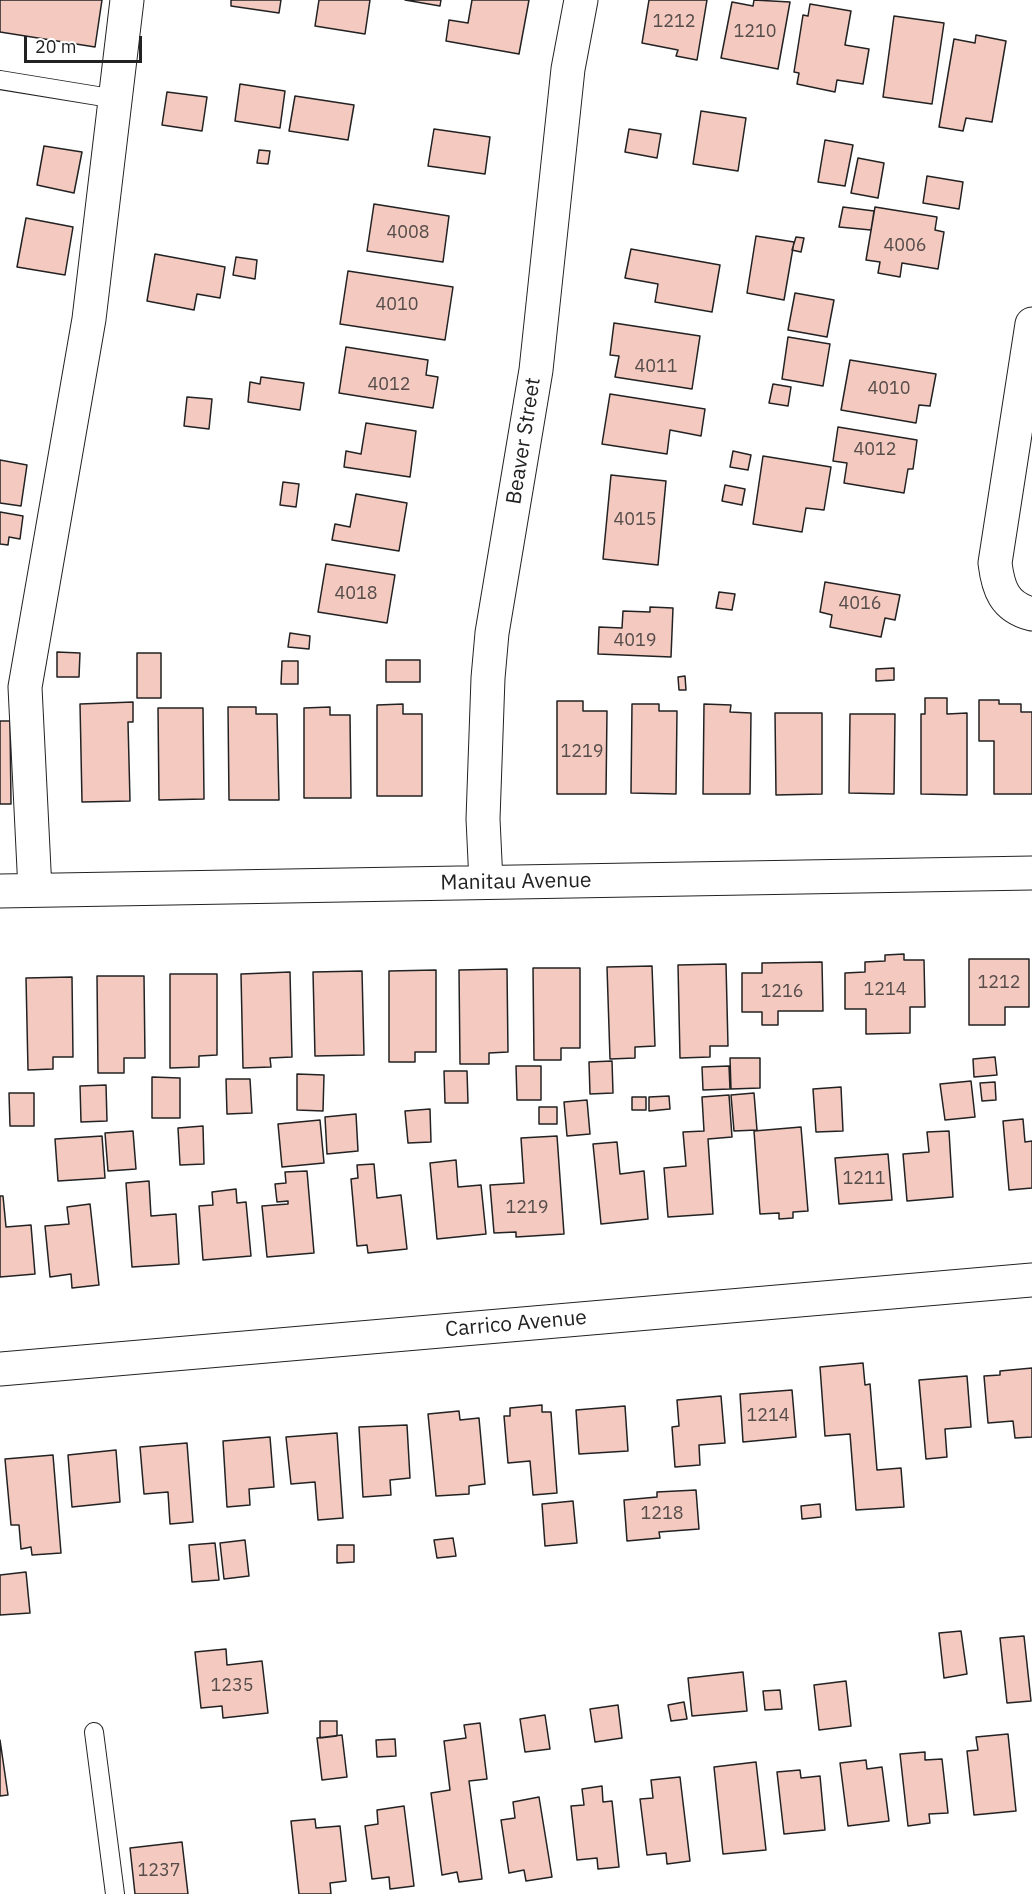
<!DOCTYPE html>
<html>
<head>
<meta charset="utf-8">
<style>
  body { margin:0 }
  #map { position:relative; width:1032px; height:1894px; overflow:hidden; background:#fff; font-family:"IBM Plex Sans",sans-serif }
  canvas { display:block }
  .scale { position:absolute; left:24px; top:36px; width:118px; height:27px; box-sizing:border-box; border:3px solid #222; border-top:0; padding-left:8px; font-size:18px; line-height:21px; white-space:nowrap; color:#222; -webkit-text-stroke:4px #fff; paint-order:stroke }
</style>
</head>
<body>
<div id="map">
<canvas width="1032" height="1894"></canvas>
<div class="scale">20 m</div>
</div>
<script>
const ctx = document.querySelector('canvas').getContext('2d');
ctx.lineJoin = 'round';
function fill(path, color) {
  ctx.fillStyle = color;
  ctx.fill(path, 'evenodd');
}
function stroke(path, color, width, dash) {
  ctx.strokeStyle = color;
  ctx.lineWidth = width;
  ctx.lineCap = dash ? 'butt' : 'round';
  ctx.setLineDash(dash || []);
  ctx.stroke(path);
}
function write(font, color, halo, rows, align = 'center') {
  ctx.font = font + ' "IBM Plex Sans",sans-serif';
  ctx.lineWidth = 4.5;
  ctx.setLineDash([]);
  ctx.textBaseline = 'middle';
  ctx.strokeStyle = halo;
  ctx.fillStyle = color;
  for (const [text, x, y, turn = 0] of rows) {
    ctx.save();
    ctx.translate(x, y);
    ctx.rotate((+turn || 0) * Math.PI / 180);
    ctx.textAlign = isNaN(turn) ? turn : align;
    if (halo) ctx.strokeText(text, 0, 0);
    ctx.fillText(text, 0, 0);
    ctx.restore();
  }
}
const building = new Path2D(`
  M0 0H102L95 47 0 32Z
  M231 0H281L279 13 231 6Z
  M319 0H370L365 34 315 26Z
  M405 0H441L440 6Z
  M472 0H529L519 54 446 41 449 20 468 23Z
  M649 0H707L697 60 676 56 678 50 642 43Z
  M754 0 790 2 778 69 721 58 732 2 753 6Z
  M810 4 851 11 845 45 869 49 863 84 837 80 835 92 797 84 799 73 794 72 803 15 808 16Z
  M894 16 944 23 932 104 883 97Z
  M976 35 1006 41 992 122 966 118 963 131 939 127 954 39 975 43Z
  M240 84 285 91 280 128 235 121Z
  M167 92 207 97 202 131 162 125Z
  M295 96 354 105 348 140 289 131Z
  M701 111 746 118 738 171 693 164Z
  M434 129 490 137 485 174 428 166Z
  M629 129 661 134 657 158 625 152Z
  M825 140 853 145 845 186 818 182Z
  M44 146 82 152 74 193 37 185Z
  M259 150 270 151 268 164 257 163Z
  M858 158 884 163 878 198 851 193Z
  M927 176 963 182 959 209 923 203Z
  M374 204 449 216 443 262 367 251Z
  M843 207 874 211 871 230 839 227Z
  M875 207 937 217 935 230 944 232 938 269 902 263 900 277 878 273 880 262 866 260Z
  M26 218 73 227 65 275 17 267Z
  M756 236 794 242 784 300 747 293Z
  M796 237 804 238 801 252 792 250Z
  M631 249 720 265 712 312 655 302 658 284 625 278Z
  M155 254 225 267 220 298 197 294 194 310 147 301Z
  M236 257 257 260 255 279 233 275Z
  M348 271 453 287 445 340 340 324Z
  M795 293 834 300 827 337 788 330Z
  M614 323 700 336 692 389 615 377 619 356 610 355Z
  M788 337 830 344 823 386 782 379Z
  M346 347 428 360 426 375 438 377 433 408 339 393Z
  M850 360 936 374 930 406 919 405 916 423 841 410Z
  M261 377 304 383 300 410 248 402 250 382 260 384Z
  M773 384 791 387 788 406 769 403Z
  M610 394 705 409 701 436 670 430 667 454 602 444Z
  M187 397 212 399 209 429 184 426Z
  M366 423 416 431 410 477 344 467 346 451 361 454Z
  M838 427 917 440 913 469H908L904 493 844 483 847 463 833 461Z
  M733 451 751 455 748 470 730 467Z
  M763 456 831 467 824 510 806 508 802 532 753 524Z
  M0 460 27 465 21 506 0 503Z
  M611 475 666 481 658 565 603 559Z
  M283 482 299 484 296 507 280 505Z
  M725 485 745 489 742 505 722 501Z
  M356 494 407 503 399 551 332 540 335 524 350 527Z
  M0 512 23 516 20 539 9 537 8 545 0 544Z
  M326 564 395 575 387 623 318 612Z
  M825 582 900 595 895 620 885 618 881 637 830 627 832 615 820 612Z
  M719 592 735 594 732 610 716 608Z
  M650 607 673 608 671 657 598 654 599 627 622 628 623 611 650 612Z
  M290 633 310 636 309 649 288 647Z
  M57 652 80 653 79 677H57Z
  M137 653H161V698H137Z
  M386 660H420V682H386Z
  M282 661H298V684H281Z
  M894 668V680L876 681V669Z
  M685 676 686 690H679L678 677Z
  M925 698H947V714L967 713V795L921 794V714H925Z
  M979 700H999V704H1021V712H1032V794H994V741H979Z
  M557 701H583V711H607L606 794H557Z
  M133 702V722H128L130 801 82 802 80 704Z
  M403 704V714H422V796H377V705Z
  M632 704H659V711H677L676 794 631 793Z
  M704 704 731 705 730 712 751 713 750 794H703Z
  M228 707H256V714H277L279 800H229Z
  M330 707V715H350L351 798H304V708Z
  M158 708H203L204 799 159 800Z
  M775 713H822V794L776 795Z
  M850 714H895L894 794 849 793Z
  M0 721H10L11 804H0Z
  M904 954V960H924L925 1007H910V1033L866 1034V1009H845V973L865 972V962L885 961V955Z
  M969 959H1029V1007H1005V1025H969Z
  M822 962 823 1011H778V1025H762V1012H742V973H762V963Z
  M726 964 728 1046H710V1057L680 1058 678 965Z
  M652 966 655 1046 635 1047V1058L610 1059 607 967Z
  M533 968H580V1048H561V1060H534Z
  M507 969 508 1052 489 1053V1064H460L459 970Z
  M436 970V1052H415V1062H389V971Z
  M362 971 364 1055 315 1056 313 972Z
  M290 972 292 1057 270 1058 271 1067 243 1068 241 974Z
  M170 974H217V1055L199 1056V1067L170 1068Z
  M97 976H144L145 1058H124V1073H98Z
  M72 977 73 1057H53V1069L28 1070 26 978Z
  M995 1057 997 1075 974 1077 973 1059Z
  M730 1058H760V1088L731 1089Z
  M612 1061 613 1093 590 1094 589 1062Z
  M516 1066H541V1100H517Z
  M729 1066 730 1089 703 1090 702 1067Z
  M444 1071H467L468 1103H445Z
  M297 1074 324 1075 323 1111 297 1110Z
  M152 1077 180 1078V1118H152Z
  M226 1079H250L252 1113 227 1114Z
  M971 1081 975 1117 945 1120 940 1084Z
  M995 1082 996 1100 982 1101 980 1083Z
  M106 1085 107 1121 81 1122 80 1086Z
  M841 1087 843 1131 816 1132 813 1089Z
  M9 1093H34V1126H10Z
  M754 1093 757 1130 734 1131 731 1095Z
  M729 1095 732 1137 708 1139 713 1214 668 1217 664 1168 686 1166 683 1132 704 1131 702 1097Z
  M669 1096 670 1109 649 1111V1097Z
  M632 1097H646V1110H632Z
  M587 1100 590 1134 567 1136 564 1102Z
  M539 1107H557V1124H539Z
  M430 1109 431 1142 408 1143 405 1111Z
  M356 1114 358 1151 327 1154 325 1117Z
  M1023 1119 1025 1142 1032 1141V1188L1009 1190 1003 1121Z
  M320 1120 324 1163 282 1167 278 1124Z
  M203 1126 204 1164 180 1165 178 1128Z
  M801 1127 808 1211 793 1212V1218L779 1219V1213L760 1214 754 1131Z
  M133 1131 136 1169 108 1171 105 1133Z
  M949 1131 953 1197 907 1201 903 1154 929 1152 927 1132Z
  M102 1136 105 1178 58 1181 55 1139Z
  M557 1136 564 1234 516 1237V1232L494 1233 490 1185 524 1183 521 1138Z
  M617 1142 620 1174 644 1171 648 1219 601 1224 593 1144Z
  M888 1154 892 1200 839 1204 835 1158Z
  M456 1160 458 1187 481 1185 486 1234 437 1239 430 1163Z
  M374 1164 377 1198 401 1195 407 1249 368 1253 367 1245 357 1246 351 1179 358 1178 357 1165Z
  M307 1171 314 1253 267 1257 262 1206 288 1204V1201L277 1202 275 1184 286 1183 285 1172Z
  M149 1181 151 1216 176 1214 179 1264 132 1267 126 1183Z
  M236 1189 237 1203 246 1202 251 1256 203 1260 199 1206 213 1205 212 1192Z
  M0 1196H3L6 1227 31 1225 35 1274 0 1277Z
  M90 1204 99 1285 72 1288 71 1274 50 1277 45 1226 69 1224 67 1207Z
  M863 1363 865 1385 870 1384 877 1470 901 1468 904 1507 856 1510 850 1434 825 1436 820 1367Z
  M1032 1368V1437L1015 1438 1013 1421 988 1423 984 1376 1000 1375V1371Z
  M967 1376 971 1427 945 1429 947 1457 926 1459 919 1380Z
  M792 1390 796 1437 743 1442 740 1394Z
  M721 1396 725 1443 699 1445 700 1465 675 1467 672 1427 679 1426 677 1400Z
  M542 1405V1412H551L557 1493 533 1495 530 1461 508 1463 504 1416H510V1408Z
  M625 1406 628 1451 579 1454 576 1410Z
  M459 1411 460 1420 479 1418 485 1484 469 1486V1494L436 1496 428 1414Z
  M407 1425 410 1478 390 1480 391 1495 363 1497 359 1427Z
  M337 1433 343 1518 318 1520 315 1482 291 1484 286 1437Z
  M270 1437 274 1487 249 1489 250 1505 227 1507 223 1441Z
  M187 1443 193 1522 170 1524 168 1492 144 1494 140 1447Z
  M116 1450 120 1502 72 1507 68 1455Z
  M53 1455 61 1553 32 1555 31 1547 21 1549 19 1525H11L5 1459Z
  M696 1490 699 1529 659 1532 660 1538 627 1541 624 1500 657 1497V1492Z
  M573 1501 577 1543 545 1546 542 1504Z
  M820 1504 821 1517 802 1519 801 1506Z
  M453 1538 456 1556 437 1558 434 1540Z
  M245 1540 249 1576 224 1579 220 1543Z
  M215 1543 219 1580 192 1582 189 1545Z
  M337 1545H354V1562L337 1563Z
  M26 1572 30 1613 0 1615V1575Z
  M961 1631 967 1674 944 1678 939 1633Z
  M1024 1636 1031 1701 1007 1703 1000 1638Z
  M226 1649 227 1665 262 1661 268 1713 223 1718 222 1706 201 1708 195 1652Z
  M743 1672 747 1711 692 1716 688 1678Z
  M846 1681 851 1726 819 1730 814 1685Z
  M780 1690 782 1709 765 1710 763 1691Z
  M684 1702 687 1719 671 1721 668 1705Z
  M618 1705 622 1738 595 1742 590 1709Z
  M545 1715 550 1749 525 1752 520 1719Z
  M320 1721H337V1736L320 1738Z
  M480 1723 487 1779 469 1781 482 1879 459 1882 457 1872 442 1875 431 1793 450 1790 444 1741 466 1738 464 1725Z
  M1008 1734 1016 1811 974 1815 967 1751 978 1750 976 1737Z
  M342 1735 347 1777 322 1780 317 1738Z
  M395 1739 396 1756 377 1757 376 1740Z
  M0 1740 8 1795 0 1796Z
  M925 1752V1760L942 1759 948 1813 929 1814 930 1823 908 1826 900 1754Z
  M866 1760 867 1769 882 1767 889 1821 848 1826 840 1763Z
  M756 1762 766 1850 723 1854 714 1767Z
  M800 1770 801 1778 820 1776 825 1830 784 1834 777 1772Z
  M680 1777 690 1861 667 1864 666 1853 647 1855 640 1799 653 1798 651 1780Z
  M602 1786 603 1802 612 1801 619 1867 598 1869 597 1858 577 1860 571 1806 584 1805 582 1789Z
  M539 1797 552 1877 526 1881 524 1870 509 1873 501 1820 515 1818 513 1802Z
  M404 1806 414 1886 390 1889 389 1877 372 1879 365 1826 378 1824 377 1810Z
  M315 1819 316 1828 340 1826 346 1881 330 1883 331 1894H299L291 1821Z
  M182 1842 188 1894H135L130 1848Z`);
fill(building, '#f3c9c0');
stroke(building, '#222', 1.5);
const lane = new Path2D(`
  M0 80 116 99
  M94 1732 115 1894`);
const street = new Path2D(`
  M1032 324 995 563C998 588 1004 607 1032 614
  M486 882 483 819 488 678 492 633 536 370 568 69 581 0
  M35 890 25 687 89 319 127 0
  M0 891 1032 873
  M0 1369 1032 1280`);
stroke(lane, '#222', 20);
stroke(street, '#222', 35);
stroke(lane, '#fff', 18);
stroke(street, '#fff', 33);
write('18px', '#564c4a', null, [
  ["1212",674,22],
  ["1210",755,32],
  ["4008",408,233],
  ["4006",905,246],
  ["4010",397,305],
  ["4011",656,367],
  ["4012",389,385],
  ["4010",889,389],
  ["4012",875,450],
  ["4015",635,520],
  ["4018",356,594],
  ["4016",860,604],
  ["4019",635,641],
  ["1219",582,752],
  ["1212",999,983],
  ["1214",885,990],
  ["1216",782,992],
  ["1211",864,1179],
  ["1219",527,1208],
  ["1214",768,1416],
  ["1218",662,1514],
  ["1235",232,1686],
  ["1237",159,1871]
]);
write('21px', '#222', '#fff', [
  ["Beaver Street",524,441,-81],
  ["Manitau Avenue",516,882,-1],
  ["Carrico Avenue",516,1324,-5]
]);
</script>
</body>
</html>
